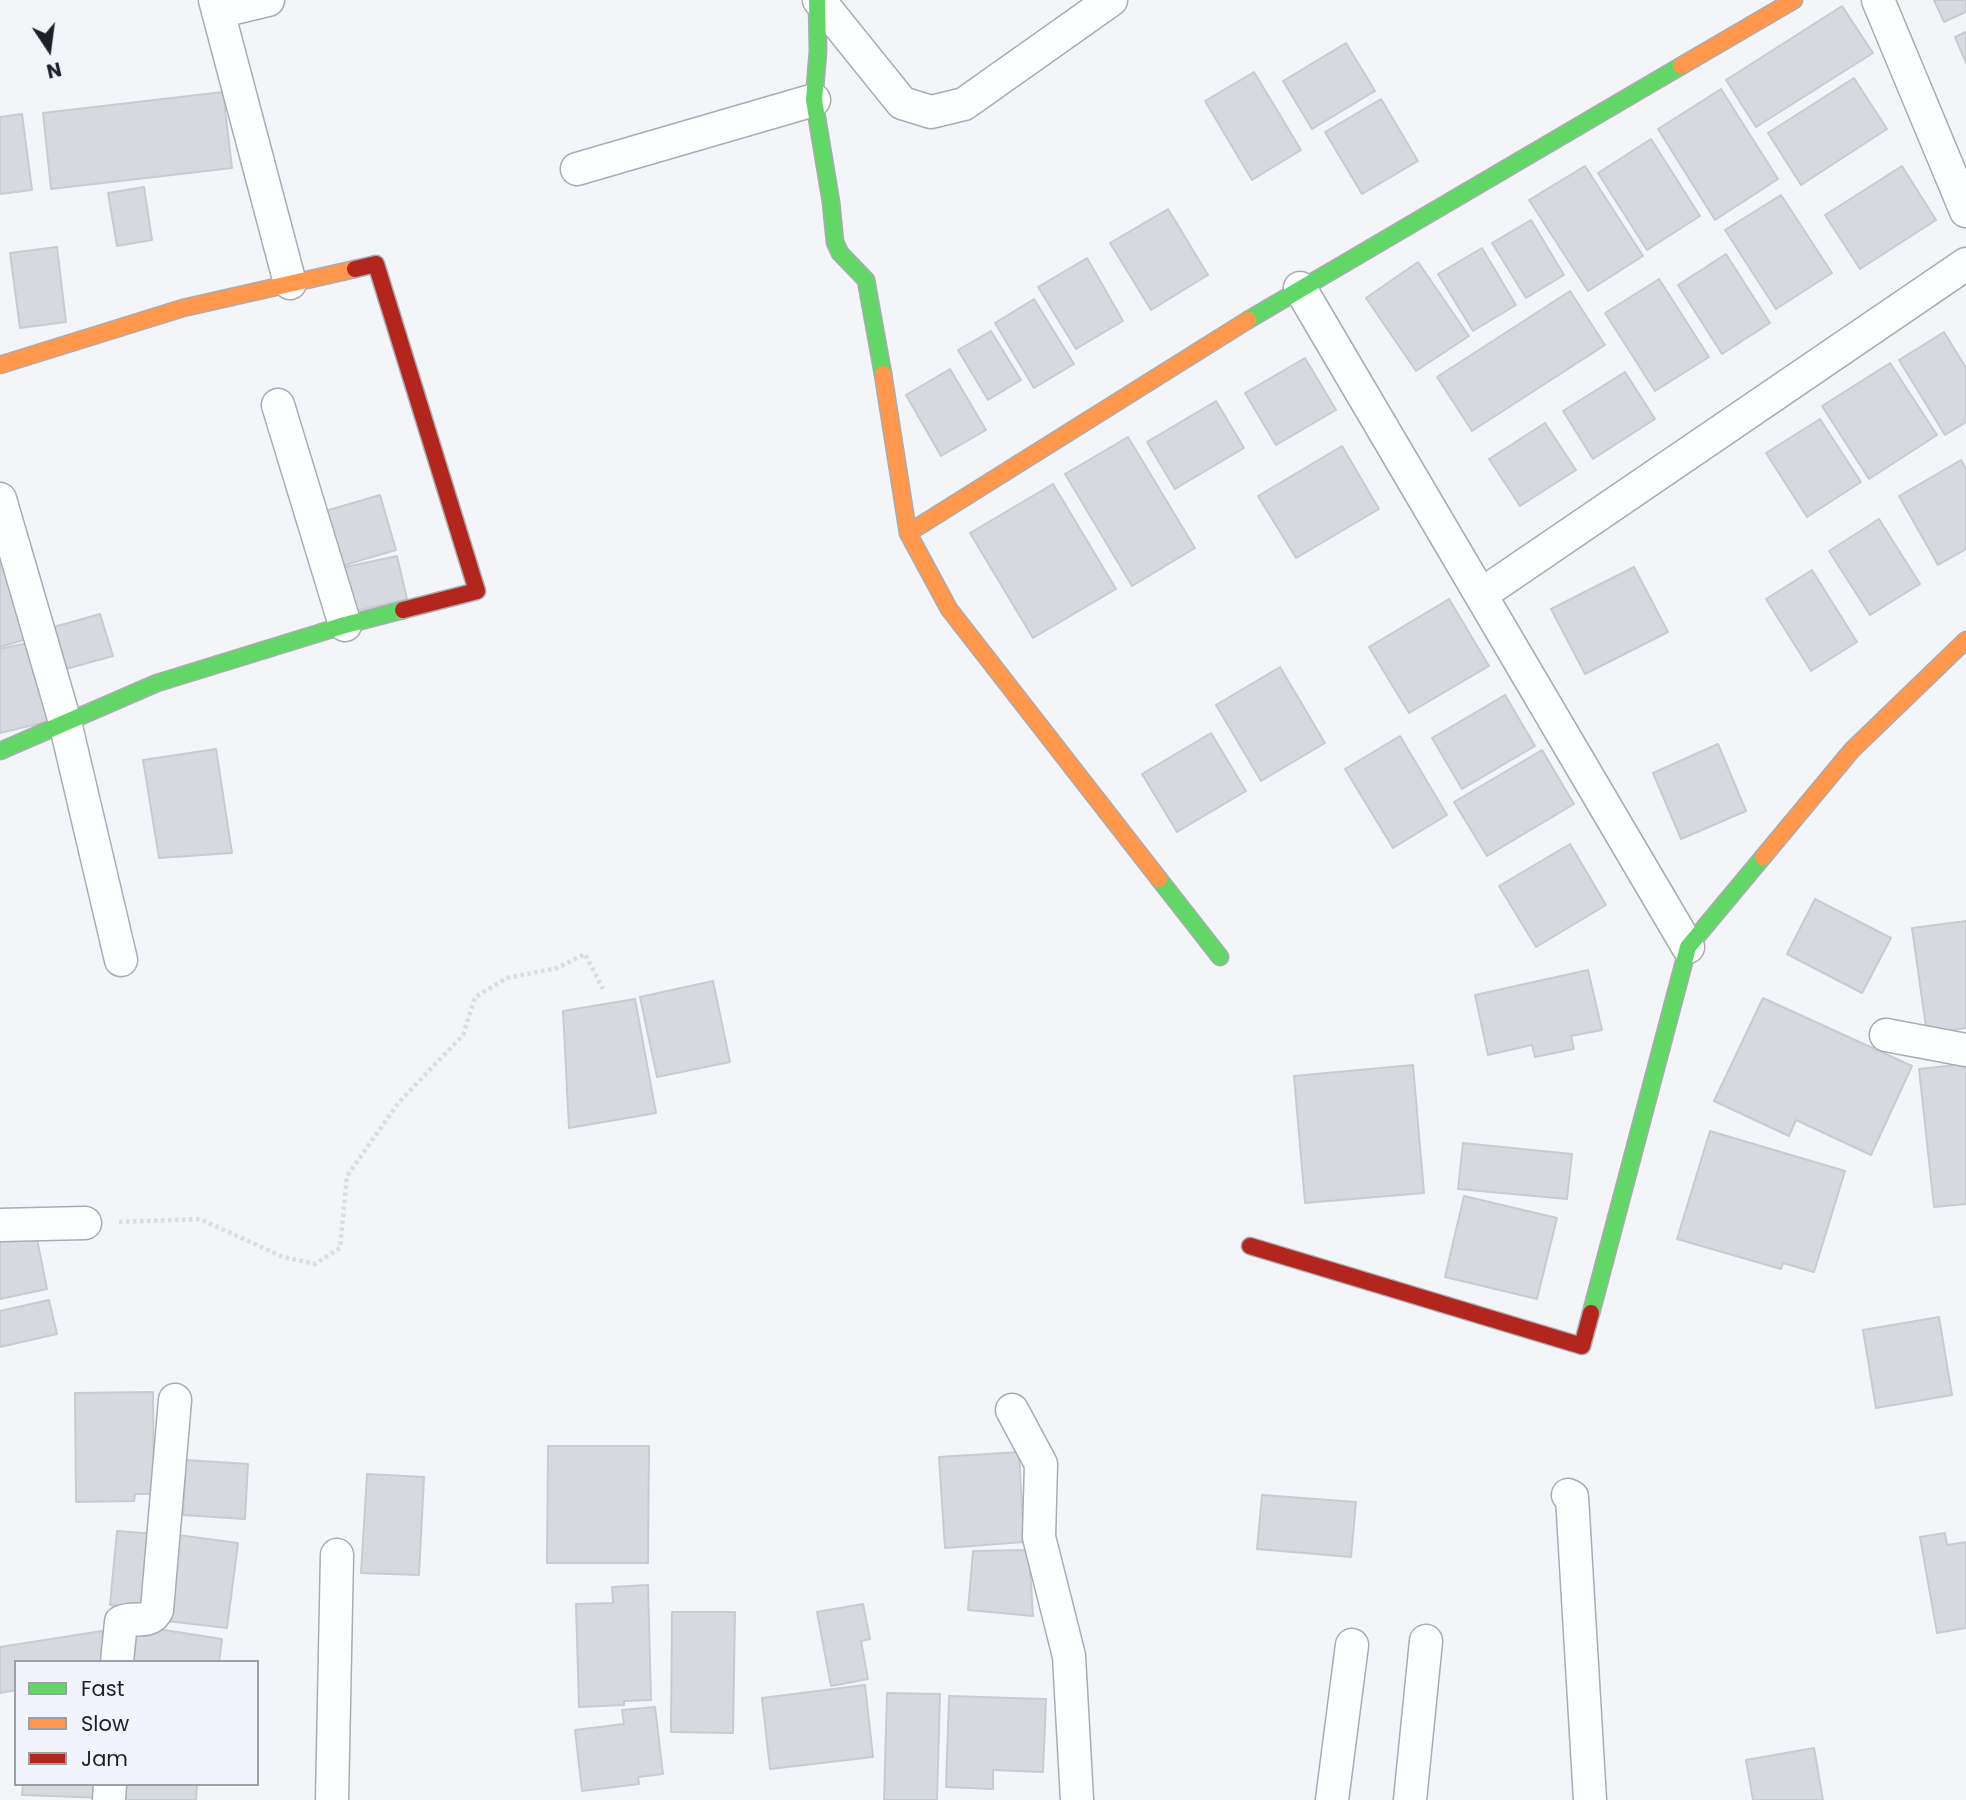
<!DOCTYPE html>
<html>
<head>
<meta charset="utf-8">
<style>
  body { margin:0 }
  #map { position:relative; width:1966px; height:1800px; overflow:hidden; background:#f4f5f9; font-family:Poppins,sans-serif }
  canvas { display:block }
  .legend { position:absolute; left:14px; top:1660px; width:245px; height:126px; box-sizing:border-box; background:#f1f4fc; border:2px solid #9d9fa7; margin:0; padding:9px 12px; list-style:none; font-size:21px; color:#1e2028 }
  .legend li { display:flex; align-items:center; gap:14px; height:35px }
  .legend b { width:35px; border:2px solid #9d9fa7 }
  .north { position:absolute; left:14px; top:14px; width:70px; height:70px; -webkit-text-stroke:5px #f1f4fc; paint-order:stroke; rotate:167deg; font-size:19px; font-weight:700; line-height:28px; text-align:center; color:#1e2028 }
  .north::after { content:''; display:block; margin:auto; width:24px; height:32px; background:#1e2028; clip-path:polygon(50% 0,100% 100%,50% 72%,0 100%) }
</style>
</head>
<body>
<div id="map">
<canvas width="1966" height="1800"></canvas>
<ul class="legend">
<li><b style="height:9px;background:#63d668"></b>Fast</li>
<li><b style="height:9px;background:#ff974d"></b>Slow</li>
<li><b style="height:9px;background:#b3261e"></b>Jam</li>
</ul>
<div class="north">N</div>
</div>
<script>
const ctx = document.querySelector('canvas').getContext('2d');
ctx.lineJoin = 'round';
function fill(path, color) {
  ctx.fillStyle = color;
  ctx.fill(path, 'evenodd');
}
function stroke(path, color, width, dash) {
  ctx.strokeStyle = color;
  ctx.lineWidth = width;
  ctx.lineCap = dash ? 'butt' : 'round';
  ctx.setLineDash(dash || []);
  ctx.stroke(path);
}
const building = new Path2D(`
  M1934 0H1966V12L1944 22Z
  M1842 6 1873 53 1756 127 1726 80Z
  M1966 32V63L1955 37Z
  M1346 43 1375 91 1312 129 1283 81Z
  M1254 72 1301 150 1252 180 1205 101Z
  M1854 78 1887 129 1801 185 1768 133Z
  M1721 89 1778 179 1715 220 1658 129Z
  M223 92 232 168 51 189 43 113Z
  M1381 99 1418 161 1362 194 1325 132Z
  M22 114 32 190 0 194V117Z
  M1651 139 1700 216 1647 250 1598 173Z
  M1585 166 1643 256 1588 291 1529 200Z
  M1902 166 1936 220 1860 269 1825 215Z
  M144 187 152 240 117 246 108 193Z
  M1781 195 1832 273 1776 309 1725 230Z
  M1168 209 1208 275 1151 310 1110 243Z
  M1531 220 1564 275 1526 298 1492 243Z
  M57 247 66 322 20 328 10 253Z
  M1482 248 1516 305 1473 331 1438 274Z
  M1726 254 1770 323 1722 354 1678 285Z
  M1087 258 1123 321 1076 349 1038 287Z
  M1418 262 1469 336 1416 371 1366 298Z
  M1659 279 1709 357 1655 391 1605 313Z
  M1570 291 1605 345 1472 431 1437 377Z
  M1034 299 1074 364 1034 388 995 323Z
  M991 331 1021 380 988 400 958 350Z
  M1944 332 1966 368V422L1945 435 1899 360Z
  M1305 358 1336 410 1276 445 1245 393Z
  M1890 363 1937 435 1869 479 1822 406Z
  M950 369 986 430 941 456 906 395Z
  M1625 372 1655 419 1593 459 1563 411Z
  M1216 401 1244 448 1175 489 1147 442Z
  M1820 419 1861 482 1807 517 1766 453Z
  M1545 423 1576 470 1520 506 1489 459Z
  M1128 437 1195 548 1132 586 1065 474Z
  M1342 446 1379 509 1296 558 1258 496Z
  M1961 460 1966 469V549L1938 565 1899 496Z
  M1053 484 1116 589 1033 638 970 533Z
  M380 495 396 550 338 567 322 512Z
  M1879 519 1920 584 1870 615 1829 551Z
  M0 553 37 636 0 647Z
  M397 556 407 599 351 612 341 568Z
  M1634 567 1668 632 1585 674 1551 609Z
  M1812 570 1857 642 1811 671 1766 599Z
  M1449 599 1489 666 1409 713 1369 647Z
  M100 614 113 656 55 672 43 630Z
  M36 641 54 720 0 733V649Z
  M1280 667 1325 743 1261 781 1216 705Z
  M1505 695 1535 746 1462 789 1432 738Z
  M1211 733 1246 791 1177 832 1142 774Z
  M1400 736 1447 815 1393 848 1345 769Z
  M1718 744 1746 811 1681 839 1653 773Z
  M216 749 232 853 159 858 143 760Z
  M1542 750 1574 804 1487 856 1454 802Z
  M1570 844 1606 905 1536 947 1499 886Z
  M1815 899 1891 938 1862 993 1787 954Z
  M1966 921V1028L1927 1034 1912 928Z
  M1588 970 1602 1030 1571 1036 1574 1049 1535 1057 1532 1045 1488 1055 1475 995Z
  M713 981 730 1062 657 1077 640 997Z
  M1763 998 1912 1066 1871 1155 1796 1120 1789 1136 1714 1101Z
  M635 999 656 1113 569 1128 563 1011Z
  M1966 1064V1204L1934 1207 1919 1069Z
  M1413 1065 1424 1193 1305 1203 1294 1076Z
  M1710 1131 1845 1171 1814 1272 1783 1263 1781 1269 1677 1239Z
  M1463 1143 1572 1154 1567 1199 1458 1189Z
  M1464 1196 1557 1218 1537 1299 1445 1277Z
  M35 1229 47 1289 0 1299V1236Z
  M49 1300 57 1334 0 1347V1311Z
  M1939 1317 1952 1395 1876 1408 1863 1330Z
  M153 1392 154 1494H135L134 1501 76 1502 75 1393Z
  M548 1446H649L648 1563H547Z
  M1019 1452 1024 1542 945 1548 939 1457Z
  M186 1460 248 1464 245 1519 183 1515Z
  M367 1474 424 1477 419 1575 361 1573Z
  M1262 1495 1356 1502 1351 1557 1257 1549Z
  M117 1531 156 1534 149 1608 110 1605Z
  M1945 1533 1947 1545 1966 1542V1628L1937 1633 1920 1537Z
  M178 1535 238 1543 227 1628 167 1621Z
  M1029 1550 1033 1616 968 1610 973 1551Z
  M648 1585 651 1700 624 1701V1705L579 1707 576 1604 613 1603 612 1587Z
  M863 1604 870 1639 861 1641 868 1679 831 1686 817 1612Z
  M672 1612H735L733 1733 671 1732Z
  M132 1625 222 1639 219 1662H126Z
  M102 1631 107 1662H16V1690L0 1693V1647Z
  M865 1685 873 1757 770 1769 762 1698Z
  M887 1693 940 1694 937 1800H884Z
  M949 1696 1046 1699 1043 1772 993 1770V1789L946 1787Z
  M655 1707 663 1774 638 1777 639 1784 582 1791 575 1730 624 1724 622 1710Z
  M1814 1748 1823 1800H1753L1746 1760Z
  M23 1784H106V1798L22 1795Z
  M112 1784H197L196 1800H110Z`);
fill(building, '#d6dadf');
stroke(building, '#c7ccd0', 2);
const street = new Path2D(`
  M215 0 290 283
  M819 0 902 103 931 112 964 104 1111 0
  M1878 0 1966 211
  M218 12 268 0
  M577 169 814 100
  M1300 288 1688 947
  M278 405 345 625
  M0 499 65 722 121 960
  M1482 594 1966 264
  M1886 1035 1966 1050
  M0 1225 85 1223
  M1012 1410 1041 1464 1039 1537 1069 1656 1077 1800
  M1568 1495 1572 1497 1590 1800
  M117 1662 121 1622C134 1616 150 1625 157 1610L175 1400
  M109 1800 110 1784
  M332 1800 337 1555
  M1332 1800 1352 1645
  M1410 1800 1426 1641`);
const fast = new Path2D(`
  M817 0 818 51 814 100 831 202 835 242 840 253 866 280 883 374
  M1248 320 1681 66
  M0 751 157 683 345 625 403 610
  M1159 879 1220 957
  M1591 1313 1688 947 1763 857`);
const slow = new Path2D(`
  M1681 66 1794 0
  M0 365 183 308 355 269
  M883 374 908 533 949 609 1159 879
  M908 533 1248 320
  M1763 857 1852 750 1966 640`);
const jam = new Path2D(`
  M355 269 376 264 477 591 403 610
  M1250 1246 1582 1346 1591 1313`);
stroke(street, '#aaacb1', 35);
stroke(fast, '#aaacb1', 19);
stroke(slow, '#aaacb1', 19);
stroke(jam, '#aaacb1', 19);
stroke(new Path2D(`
  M119 1222 200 1219 283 1257 315 1264 340 1248 347 1176 399 1102 463 1035 475 997 507 978 557 968 585 954 603 989`), '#dcdddf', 4.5, [3.5, 3.5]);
stroke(street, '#fdfefe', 32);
stroke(fast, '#63d668', 16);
stroke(slow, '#ff974d', 16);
stroke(jam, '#b3261e', 16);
</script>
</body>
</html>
